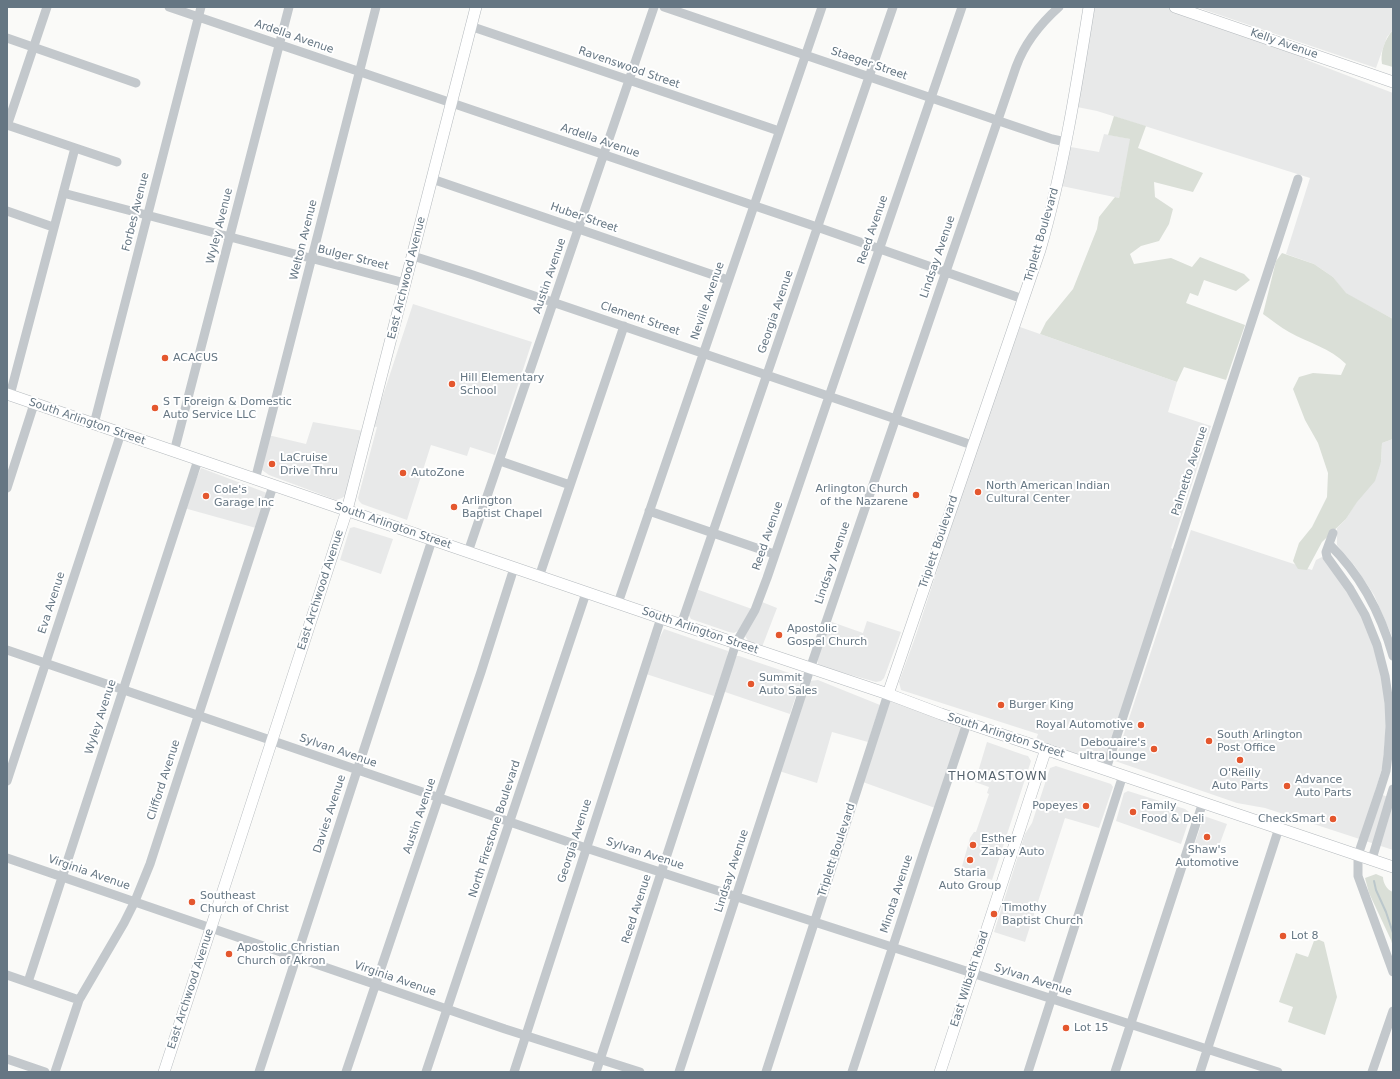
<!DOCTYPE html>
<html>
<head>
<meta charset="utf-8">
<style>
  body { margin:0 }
  #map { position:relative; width:1400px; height:1079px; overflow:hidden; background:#fafaf8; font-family:"DejaVu Sans",sans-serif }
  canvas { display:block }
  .frame { position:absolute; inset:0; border:8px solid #657683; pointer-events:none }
</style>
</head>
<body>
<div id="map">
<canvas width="1400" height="1079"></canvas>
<div class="frame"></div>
</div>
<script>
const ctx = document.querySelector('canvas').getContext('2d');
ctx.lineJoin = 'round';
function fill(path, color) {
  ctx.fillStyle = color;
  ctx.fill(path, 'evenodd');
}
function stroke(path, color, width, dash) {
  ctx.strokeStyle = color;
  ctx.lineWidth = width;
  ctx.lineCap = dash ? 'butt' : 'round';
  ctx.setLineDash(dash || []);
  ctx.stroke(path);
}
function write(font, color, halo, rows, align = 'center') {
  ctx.font = font + ' "DejaVu Sans",sans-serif';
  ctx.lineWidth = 4;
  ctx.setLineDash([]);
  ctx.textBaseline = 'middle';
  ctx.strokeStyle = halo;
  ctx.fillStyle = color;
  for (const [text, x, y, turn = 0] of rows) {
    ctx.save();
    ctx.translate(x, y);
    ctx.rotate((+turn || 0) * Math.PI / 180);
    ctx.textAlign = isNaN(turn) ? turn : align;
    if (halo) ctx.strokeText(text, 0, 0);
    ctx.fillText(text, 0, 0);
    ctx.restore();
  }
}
fill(new Path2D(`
  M1089 7H1175L1306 52 1304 59 1393 93V319L1345 293 1333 277 1314 264 1286 254 1310 178 1097 111 1072 106Z
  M1196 7H1393V30L1387 37 1376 68Z
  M1104 134 1131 139 1119 198 1057 185 1065 146 1099 152Z
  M413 304 532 342 495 455 470 447 467 456 431 445 407 520 362 504 359 501 358 498 377 427 373 426Z
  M1020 327 1177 382 1168 412 1211 426 1171 548 1177 551 1106 769 1034 745 1038 734 901 690 899 682 916 635 979 442Z
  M313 422 363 431 346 495 342 498 336 500 269 475 262 470 268 435 306 444Z
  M1393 439V643L1391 634 1374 595 1354 565 1337 545V528L1346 519 1381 462 1382 443Z
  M201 468 267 493 256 528 184 508Z
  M354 527 393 539 381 574 340 560 350 528Z
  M1191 530 1312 570 1316 560 1322 557 1333 570 1361 611 1382 673 1387 711 1383 765 1375 792 1393 799V850L1265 808 1237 803 1115 761Z
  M696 589 752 609 738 631 734 633 729 632 691 619 688 614Z
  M762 602 777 608 762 647 749 642 745 636Z
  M829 621 863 633 867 621 901 632 884 678 881 681 876 682 823 667 818 664 817 658Z
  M664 629 728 651 727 659 714 696 646 674 660 637Z
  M735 656H739L798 676 801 680 790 714 722 691Z
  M818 680 880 705 868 742 832 732 817 783 779 771 810 681Z
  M888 694 967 723 938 809 860 781Z
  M987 742 1024 755 1028 756 1031 761 992 880 961 870 970 838 974 832H976L989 794 987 793 989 787 975 782Z
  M1056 766 1111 784 1113 787 1099 828 1065 818 1025 942 994 932 1025 834 1032 823 1050 768Z
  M1128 791 1185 809 1189 812V820L1181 844 1116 821 1124 793Z
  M1204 816 1227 824 1216 854 1194 846Z`), '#e8e9e9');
fill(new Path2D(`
  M1393 30V67L1382 64C1380 52 1385 39 1393 30Z
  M1114 116 1146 126 1138 148 1203 173 1193 192 1154 182 1155 197 1173 209 1169 224 1159 241 1141 246 1130 254 1134 264 1171 258 1192 267 1200 257 1244 274 1250 280 1236 291 1204 280 1198 296 1190 293 1186 303 1245 325 1226 380 1184 367 1177 382 1040 334 1046 322 1073 289 1097 229 1099 217 1115 197 1119 198 1130 139 1108 135Z
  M1282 253 1314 264 1333 277 1346 293 1393 319V439L1382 443 1381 462 1375 481 1357 502 1346 519 1322 542 1307 570 1298 569 1293 561 1299 543 1312 527 1327 497 1328 473 1318 443 1305 420 1293 389 1299 377 1313 373 1341 375 1346 364C1330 348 1309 343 1289 332 1280 327 1272 320 1263 314L1276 261Z
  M1376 874 1383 877C1383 883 1387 890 1393 892V947L1391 940 1369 893 1365 878Z
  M1315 938 1324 942 1337 997 1325 1035 1288 1022 1293 1007 1279 1002 1296 953 1308 957Z`), '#dadfd7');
stroke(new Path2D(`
  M1374 881 1376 890 1386 912 1393 933`), '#bbc7cb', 2);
const major = new Path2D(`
  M1175 7 1393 82
  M7 394 661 618 888 694 941 714 1393 867
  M888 694 1040 250C1063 171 1076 89 1089 7
  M164 1072 347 510 476 7
  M940 1072 1046 749`);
stroke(major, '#b5babe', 12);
stroke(new Path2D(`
  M169 7 817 227 1023 299
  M664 7 1052 139 1066 142
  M470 26 779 131
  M7 38 136 83
  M7 125 117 162
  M7 126 47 7
  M432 179 728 280
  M63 193 405 283
  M7 211 53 227
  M413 256 473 275 972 445
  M10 395 75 148
  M94 424 201 7
  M174 452 289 7
  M500 461 570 485
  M255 480 376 7
  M7 488 34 404
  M649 511 774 554
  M1333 533 1326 552 1327 557 1350 589 1365 615 1377 645 1385 676 1389 703 1390 726 1388 755 1386 771 1380 790 1358 855V876L1393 972
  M1329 544C1361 575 1381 614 1393 656
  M468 552 654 7
  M539 577 624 326
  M618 603 822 7
  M681 625 893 7
  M7 650 586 848 1278 1072
  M1106 769 1298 179
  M7 781 121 433
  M7 858 505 1029 640 1072
  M1372 859 1393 789
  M7 975 79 1000
  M28 982 198 460
  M7 1059 45 1072
  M55 1072 79 1000 124 923 135 901 150 864 273 486
  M259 1072 432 540
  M346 1072 481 672 514 568
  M426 1072 586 593
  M514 1072 661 618
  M596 1072 728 668 736 643 755 610 767 578 962 7
  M679 1072 810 669 1016 67C1025 42 1040 24 1059 7
  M766 1072 888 694
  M852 1072 925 848 967 723
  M1028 1072 1123 775
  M1115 1072 1203 802
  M1200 1072 1279 828
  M1372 1072 1393 1011`), '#c3c8cc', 9);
stroke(major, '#fff', 11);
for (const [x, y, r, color] of [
  [165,358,4,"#e4572e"],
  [452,384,4,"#e4572e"],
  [155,408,4,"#e4572e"],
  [272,464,4,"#e4572e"],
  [403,473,4,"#e4572e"],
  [978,492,4,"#e4572e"],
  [916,495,4,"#e4572e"],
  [206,496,4,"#e4572e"],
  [454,507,4,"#e4572e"],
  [779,635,4,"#e4572e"],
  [751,684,4,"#e4572e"],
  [1001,705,4,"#e4572e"],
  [1141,725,4,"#e4572e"],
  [1209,741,4,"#e4572e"],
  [1154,749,4,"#e4572e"],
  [1240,760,4,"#e4572e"],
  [1287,786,4,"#e4572e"],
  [1086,806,4,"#e4572e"],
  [1133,812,4,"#e4572e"],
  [1333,819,4,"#e4572e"],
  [1207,837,4,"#e4572e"],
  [973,845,4,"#e4572e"],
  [970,860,4,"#e4572e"],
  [192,902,4,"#e4572e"],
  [994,914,4,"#e4572e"],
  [1283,936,4,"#e4572e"],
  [229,954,4,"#e4572e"],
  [1066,1028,4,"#e4572e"]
]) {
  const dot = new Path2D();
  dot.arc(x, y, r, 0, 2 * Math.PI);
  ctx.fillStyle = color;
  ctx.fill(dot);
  stroke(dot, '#fff', 1.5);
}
write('11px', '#657683', '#fff', [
  ["Ardella Avenue",294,37,19],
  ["Kelly Avenue",1284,44,19],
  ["Staeger Street",869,64,19],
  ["Ravenswood Street",629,68,19],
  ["Ardella Avenue",600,141,19],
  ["Forbes Avenue",136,212,-76],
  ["Huber Street",584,218,19],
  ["Wyley Avenue",220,226,-76],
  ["Reed Avenue",873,230,-71],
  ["Triplett Boulevard",1042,235,-74],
  ["Welton Avenue",304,240,-76],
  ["Lindsay Avenue",938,257,-71],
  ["Bulger Street",353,258,14],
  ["Austin Avenue",550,276,-71],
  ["East Archwood Avenue",407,278,-76],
  ["Neville Avenue",708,301,-71],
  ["Georgia Avenue",776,312,-71],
  ["Clement Street",640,319,19],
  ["South Arlington Street",87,422,19],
  ["Palmetto Avenue",1190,471,-72],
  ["South Arlington Street",393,526,19],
  ["Reed Avenue",768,536,-71],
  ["Triplett Boulevard",939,542,-71],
  ["Lindsay Avenue",833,563,-71],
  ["East Archwood Avenue",321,590,-72],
  ["Eva Avenue",52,603,-72],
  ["South Arlington Street",700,631,19],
  ["Wyley Avenue",101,717,-72],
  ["South Arlington Street",1006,736,18],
  ["Sylvan Avenue",338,751,19],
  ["Clifford Avenue",164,780,-72],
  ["Davies Avenue",330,814,-72],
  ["Austin Avenue",420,816,-71],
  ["North Firestone Boulevard",495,829,-72],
  ["Georgia Avenue",575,841,-72],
  ["Triplett Boulevard",837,850,-72],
  ["Sylvan Avenue",645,854,18],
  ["Lindsay Avenue",732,871,-72],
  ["Virginia Avenue",89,873,19],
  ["Minota Avenue",897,894,-72],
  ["Reed Avenue",637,909,-72],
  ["Virginia Avenue",395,979,19],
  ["East Wilbeth Road",970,979,-72],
  ["Sylvan Avenue",1033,980,18],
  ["East Archwood Avenue",191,989,-72]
]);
write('11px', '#657683', '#fff', [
  ["ACACUS",173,358],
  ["Hill Elementary",460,378],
  ["School",460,391],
  ["S T Foreign & Domestic",163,402],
  ["Auto Service LLC",163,415],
  ["LaCruise",280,458],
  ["Drive Thru",280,471],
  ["AutoZone",411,473],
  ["North American Indian",986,486],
  ["Cultural Center",986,499],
  ["Arlington Church",908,489,"right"],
  ["of the Nazarene",908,502,"right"],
  ["Cole's",214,490],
  ["Garage Inc",214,503],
  ["Arlington",462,501],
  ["Baptist Chapel",462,514],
  ["Apostolic",787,629],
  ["Gospel Church",787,642],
  ["Summit",759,678],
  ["Auto Sales",759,691],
  ["Burger King",1009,705],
  ["Royal Automotive",1133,725,"right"],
  ["South Arlington",1217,735],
  ["Post Office",1217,748],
  ["Debouaire's",1146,743,"right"],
  ["ultra lounge",1146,756,"right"],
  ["O'Reilly",1240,773,"center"],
  ["Auto Parts",1240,786,"center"],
  ["Advance",1295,780],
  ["Auto Parts",1295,793],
  ["Popeyes",1078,806,"right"],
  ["Family",1141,806],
  ["Food & Deli",1141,819],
  ["CheckSmart",1325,819,"right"],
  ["Esther",981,839],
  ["Zabay Auto",981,852],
  ["Shaw's",1207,850,"center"],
  ["Automotive",1207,863,"center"],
  ["Staria",970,873,"center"],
  ["Auto Group",970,886,"center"],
  ["Southeast",200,896],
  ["Church of Christ",200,909],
  ["Timothy",1002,908],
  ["Baptist Church",1002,921],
  ["Lot 8",1291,936],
  ["Apostolic Christian",237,948],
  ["Church of Akron",237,961],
  ["Lot 15",1074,1028]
], 'left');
ctx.letterSpacing = '1px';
write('12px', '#57646e', '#fff', [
  ["THOMASTOWN",998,777]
]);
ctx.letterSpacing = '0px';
</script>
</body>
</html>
